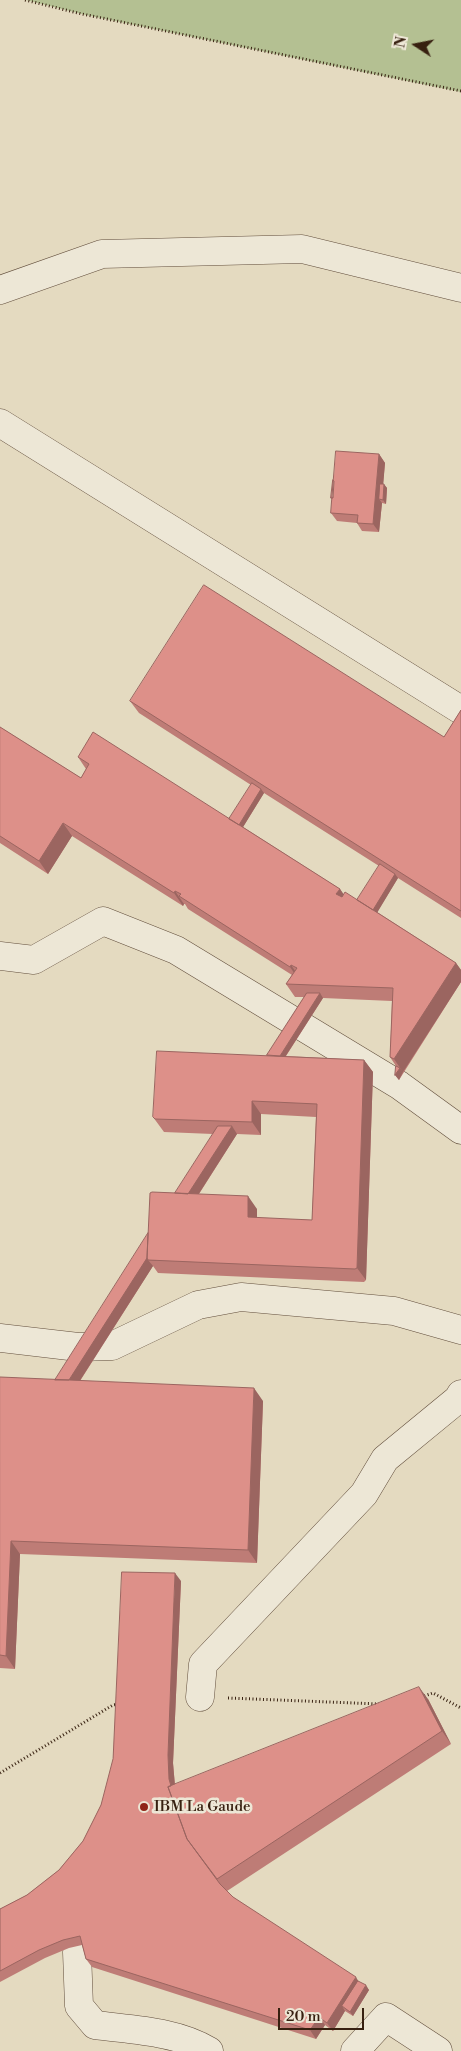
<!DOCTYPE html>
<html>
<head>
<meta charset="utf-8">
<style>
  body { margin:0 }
  #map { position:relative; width:461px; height:2051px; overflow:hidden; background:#e4dac0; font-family:"Libre Bodoni",serif }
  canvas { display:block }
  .north { position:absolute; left:391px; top:20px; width:50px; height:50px; -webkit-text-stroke:4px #ede7d6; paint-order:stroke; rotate:281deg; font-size:14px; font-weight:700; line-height:20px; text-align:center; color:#372010 }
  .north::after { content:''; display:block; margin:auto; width:18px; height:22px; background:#372010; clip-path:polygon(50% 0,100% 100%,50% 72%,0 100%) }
  .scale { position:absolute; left:278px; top:2008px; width:86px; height:22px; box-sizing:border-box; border:2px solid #372010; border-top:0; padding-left:6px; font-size:15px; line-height:18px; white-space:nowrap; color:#372010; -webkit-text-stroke:4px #ede7d6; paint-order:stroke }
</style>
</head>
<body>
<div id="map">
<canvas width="461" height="2051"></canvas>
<div class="north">N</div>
<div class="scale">20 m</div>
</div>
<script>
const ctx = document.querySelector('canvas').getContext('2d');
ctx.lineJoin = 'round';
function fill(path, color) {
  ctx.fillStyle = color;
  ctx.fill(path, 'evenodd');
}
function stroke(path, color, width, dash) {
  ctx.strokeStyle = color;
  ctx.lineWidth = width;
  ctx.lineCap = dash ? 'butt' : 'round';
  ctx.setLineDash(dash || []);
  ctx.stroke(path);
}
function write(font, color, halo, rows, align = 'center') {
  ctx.font = font + ' "Libre Bodoni",serif';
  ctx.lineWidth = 5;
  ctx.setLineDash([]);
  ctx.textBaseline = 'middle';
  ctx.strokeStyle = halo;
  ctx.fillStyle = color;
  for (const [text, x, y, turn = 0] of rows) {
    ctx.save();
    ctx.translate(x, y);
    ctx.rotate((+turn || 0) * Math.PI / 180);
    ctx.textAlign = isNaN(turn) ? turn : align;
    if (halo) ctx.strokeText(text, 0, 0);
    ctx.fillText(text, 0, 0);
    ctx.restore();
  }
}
fill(new Path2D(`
  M26 0H461V92L86 15Z`), '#b4c092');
const minor = new Path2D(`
  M0 290 102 254 302 249 461 288
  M0 423 461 710
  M0 956 34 960 103 921 176 950 399 1085 461 1130
  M0 1338 78 1347 112 1346 198 1305 241 1297 394 1311 461 1330
  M200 1697 203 1664 364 1494 385 1459 458 1399 461 1394
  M77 1952 79 2006 95 2025C133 2030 176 2031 209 2051
  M355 2051 386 2017 438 2051`);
stroke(minor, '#624e3c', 29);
stroke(new Path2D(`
  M25 0 82 14 461 91
  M421 1697 433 1693 461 1708
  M228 1698 379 1704
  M0 1773 113 1705 119 1704`), '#372010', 3, [1, 2.5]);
stroke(minor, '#ede7d6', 28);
fill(new Path2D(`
  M379 454 385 463 383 484 387 488 386 504 382 503 379 532 362 531 357 523 337 521 331 513 332 499 331 498Z
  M130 701 444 737 461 710V918L398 878 377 912 456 963 461 970V982L399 1080 395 1075 396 1066 390 1057 392 1001 323 998 286 1056 364 1060 373 1072 366 1280 364 1282 158 1273 153 1266 80 1381 263 1401 257 1563 20 1554 15 1669 0 1668V1377L55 1380 213 1134 164 1132 153 1117 267 1055 304 997H295L286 984 292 975 188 909 185 904H184L183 906 72 836 48 874 0 843V727L81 778 86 769 78 757 229 819 251 785 139 713ZM264 793 379 866 357 900 343 894 340 889 243 827ZM261 1114 316 1117 312 1220 257 1218V1209L199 1194 237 1134 261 1135Z
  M181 1581 173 1763 175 1785 428 1699 451 1744 227 1891 233 1897 358 1981 369 1990 353 2016 345 2011 333 2031 325 2025 316 2039 92 1967 86 1959 82 1945 69 1948 45 1958 0 1982V1909L27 1895 59 1870 83 1841 101 1805Z`), '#be7c76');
fill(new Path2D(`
  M379 454 385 463 382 499H379L382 503 379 532 373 524Z
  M384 484 387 488 386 504 383 500Z
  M261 789 264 793 240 832 237 828Z
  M63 823 72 836 48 874 39 861Z
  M395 874 398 878 374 918 371 913Z
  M340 889 349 902 336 894Z
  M175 891 184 904 183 906 174 893Z
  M456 963 461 970V982L403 1072 394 1059Z
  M291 965 300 978 299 980 290 967Z
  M320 993 323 998 278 1068 275 1064Z
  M364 1060 373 1072 366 1280 357 1268Z
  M400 1068 403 1072 399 1080 395 1075Z
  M252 1101 261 1114V1135L252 1122Z
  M232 1126 237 1134 191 1206 185 1198Z
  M248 1196 257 1209V1230L248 1217Z
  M158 1235 156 1261 148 1260 153 1266 72 1393 66 1385Z
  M254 1388 263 1401 257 1563 248 1550Z
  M11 1541 20 1554 15 1669 6 1656Z
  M175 1573 181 1581 173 1763 175 1787 196 1850 169 1779 168 1755Z
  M419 1687 428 1699 451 1744 442 1731Z
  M356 1977 361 1986 342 2006 345 2011 333 2031 327 2023Z
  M366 1985 369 1990 353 2016 350 2012Z
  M319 2017 325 2025 316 2039 310 2030Z`), '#9b6560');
const building = new Path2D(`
  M336 451 379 454 373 524 357 523 358 515 331 513Z
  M333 480 334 481 333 498H331Z
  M380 484H384L383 500 379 499Z
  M204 585 444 737 461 710V911L130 701Z
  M0 727 81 778 89 764 78 757 93 732 340 889 336 894 342 897 345 892 456 963 394 1059 390 1057 393 988 286 984 297 968 291 965 290 967 179 896 181 894 175 891 174 893 63 823 39 861 0 836Z
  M252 783 261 789 239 825 229 819Z
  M380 864 395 874 373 910 357 900Z
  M307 993H320L280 1056 267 1055Z
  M157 1051 364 1060 357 1268 355 1269 148 1260 147 1258 150 1193 152 1192 248 1196V1217L312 1220 317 1104 252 1101V1122L155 1119 153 1117Z
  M396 1066 400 1068 395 1075Z
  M218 1126H232L188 1194 175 1193Z
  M148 1233 147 1258 69 1380H55Z
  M0 1377 254 1388 248 1550 11 1541 6 1656 0 1655Z
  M122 1572 175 1573 168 1755 169 1779 171 1786 168 1787 187 1839 220 1884 233 1897 356 1977 327 2023 319 2017 310 2030 86 1959 80 1936 63 1940 39 1950 0 1971V1909L27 1895 59 1870 83 1841 101 1805 113 1759Z
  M419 1687 442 1731 217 1879 187 1839 168 1787Z
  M358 1981 366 1985 350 2012 342 2006Z`);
fill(building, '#dd9089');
stroke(building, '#9b6560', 1);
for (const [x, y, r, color] of [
  [144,1807,5,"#8f2418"]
]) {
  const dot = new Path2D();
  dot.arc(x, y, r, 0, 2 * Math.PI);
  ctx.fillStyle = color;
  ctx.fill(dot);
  stroke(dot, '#ede7d6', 2);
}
write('15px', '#372010', '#ede7d6', [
  ["IBM La Gaude",154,1807]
], 'left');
</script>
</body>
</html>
